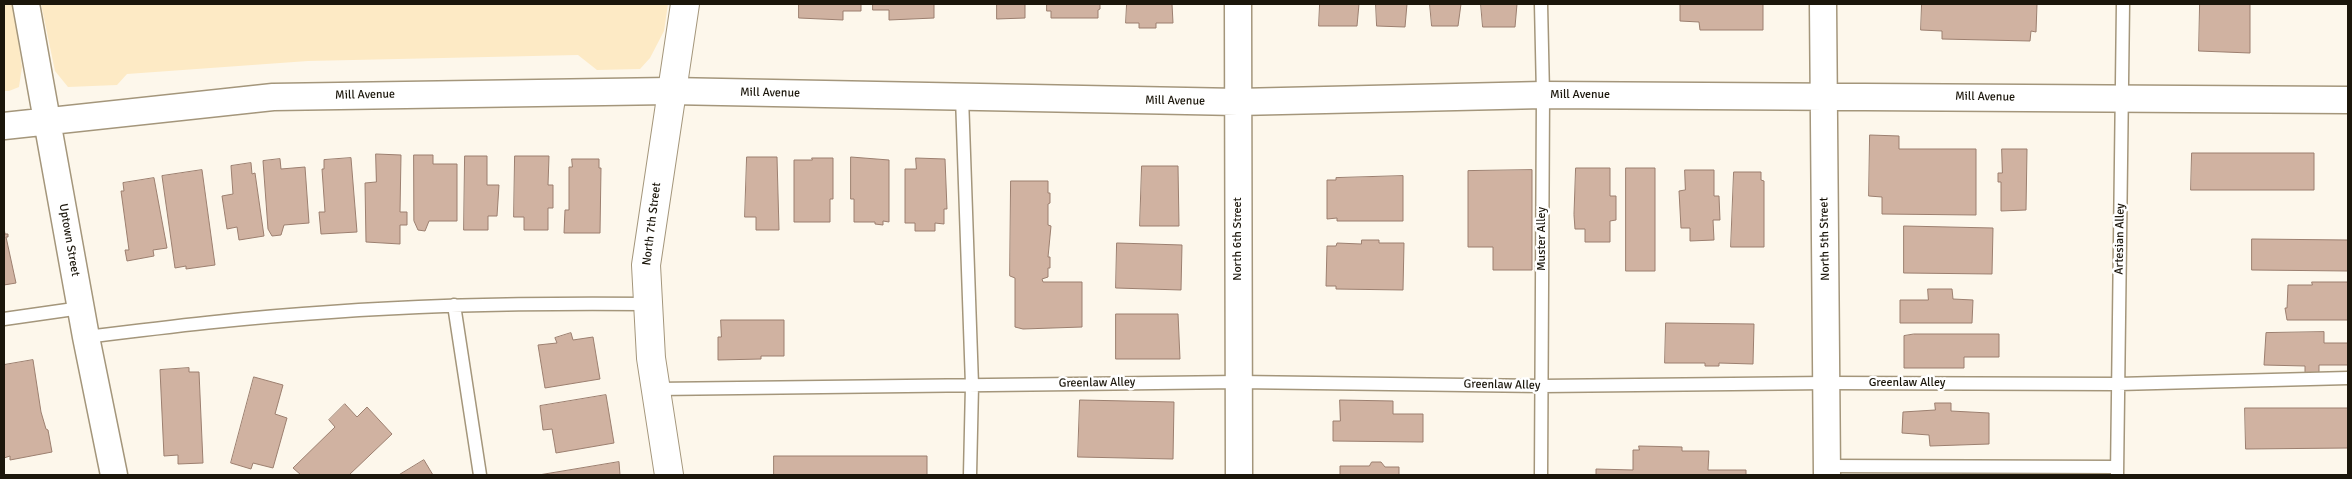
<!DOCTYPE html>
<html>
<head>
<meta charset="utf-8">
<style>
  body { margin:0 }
  #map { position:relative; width:2352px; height:479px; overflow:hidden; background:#fdf7eb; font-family:Signika,sans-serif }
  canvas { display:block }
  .frame { position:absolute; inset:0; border:5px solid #1b160b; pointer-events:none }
</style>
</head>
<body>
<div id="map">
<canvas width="2352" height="479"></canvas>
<div class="frame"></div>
</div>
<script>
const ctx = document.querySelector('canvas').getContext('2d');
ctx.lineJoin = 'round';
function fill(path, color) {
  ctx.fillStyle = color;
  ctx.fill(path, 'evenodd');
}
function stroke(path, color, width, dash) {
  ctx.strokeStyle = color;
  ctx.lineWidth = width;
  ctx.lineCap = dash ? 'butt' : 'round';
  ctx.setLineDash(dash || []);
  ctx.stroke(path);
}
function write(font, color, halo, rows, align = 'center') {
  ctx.font = font + ' Signika,sans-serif';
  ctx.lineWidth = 5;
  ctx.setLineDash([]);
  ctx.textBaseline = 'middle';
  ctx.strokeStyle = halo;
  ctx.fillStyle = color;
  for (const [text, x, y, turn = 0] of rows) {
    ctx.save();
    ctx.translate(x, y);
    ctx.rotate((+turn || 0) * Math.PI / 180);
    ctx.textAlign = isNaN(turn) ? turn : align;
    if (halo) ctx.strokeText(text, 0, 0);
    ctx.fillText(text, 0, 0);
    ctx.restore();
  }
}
fill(new Path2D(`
  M4 4H13L22 67 19 87 9 91H4Z
  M41 4H668L664 31 650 58 640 69 597 70 578 55 308 61 127 74 117 85 68 87 55 71Z`), '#fdeac5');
const building = new Path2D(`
  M799 4H861V11H843V20L799 18Z
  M873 4H934V18L889 20V10H873Z
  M997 4H1025V18L997 19Z
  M1047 4H1100V9L1098 10V18H1051V11H1047Z
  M1127 4H1172L1173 23H1156V28H1139V23H1126Z
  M1320 4H1359L1357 26H1319Z
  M1376 4H1407L1405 27 1377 26Z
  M1430 4H1461L1458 26H1432Z
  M1481 4H1517L1515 27H1483Z
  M1675 4H1763V30H1700L1699 22 1680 21V5Z
  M1922 4H2037L2036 32 2031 31 2030 41 1942 39V31L1921 30Z
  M2200 4H2250V53L2199 51Z
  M1870 135 1899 136V149H1976V215L1882 214V197L1869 196Z
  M2002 149H2027L2026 210 2001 211V182H1998V173H2002Z
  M2192 153H2314V190H2191Z
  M376 154 401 155 400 212H407V225H400V244L366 242 365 183 376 182Z
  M414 155H433V164H457V221H429L425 231 418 230 414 221Z
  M465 156H487V185H499L497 216H488V230H464Z
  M515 156H549L548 185H553V208H548V230H524V217H514Z
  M747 157H777L779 230H756V217H745Z
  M851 157 889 160V222L883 221V225L875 224V222H854V199H851Z
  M351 158 357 232 321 234 319 212H325L322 169H324V160Z
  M812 158H833V199H830V222H794V160H812Z
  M916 158 945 159 947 209H944V224L935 223V231H915V223H905V169H916Z
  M280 159 281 169 305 167 309 223 284 225 281 235 272 236 268 229 263 161Z
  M572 159H599V168H601L600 233H564L565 210H569V167H572Z
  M251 163 252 174 255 173 264 236 239 240 237 227 227 229 222 196 233 194 231 166Z
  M1142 166H1178L1179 226H1140Z
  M1576 168H1610V196H1616V220L1610 221V242H1585V229H1575L1574 215Z
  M1626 168H1655V271H1626Z
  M202 170 215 265 186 269V266L175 268 162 176Z
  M1532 170V270H1493V247H1468V171Z
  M1685 170H1714V196H1719L1720 220H1713L1714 240 1690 241V228H1681L1679 191 1685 190Z
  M1734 172H1761V180L1764 181V247H1731Z
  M1403 176V221H1337V218L1327 219V180H1336V178Z
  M154 178 167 248 153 250 154 256 127 261 125 250H129L121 191H124L123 183Z
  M1011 181H1048V193H1050V203L1048 204V225L1051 226 1048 257H1050V268H1048V277L1042 279 1043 282H1082V327L1023 329 1015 327V278L1010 276Z
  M1904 226 1993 228 1992 274 1904 273Z
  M4 228 5 234H8V237H6L16 283 4 285Z
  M2252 239 2348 240V271L2252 270Z
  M1362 240H1379V243H1404L1403 290 1336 289V286H1326L1327 246H1336L1337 243 1361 244Z
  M1117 243 1182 245 1181 290 1116 288Z
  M2312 282H2348V320H2287L2285 308H2287L2288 285H2312Z
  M1928 289H1952L1953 299 1973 300 1972 323H1900V300H1928Z
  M1116 314H1178L1180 359H1116Z
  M721 320H784V356H761V359L718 360V337H721Z
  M1666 323 1754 324 1753 364 1719 363V366H1705V363H1665Z
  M2324 332V343H2348V365H2319V373H2305V366L2264 365 2266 333Z
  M571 333 573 340 593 337 600 379 545 388 538 345 557 343 555 338Z
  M1914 334H1999V357H1964V368H1904V336Z
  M33 360 41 412 46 429 48 430 52 452 10 460V456L4 458V365Z
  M189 368V372H199L203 463 178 464V455L164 456 160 370Z
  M254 377 283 385 275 414 287 418 273 468 253 463 251 469 231 463Z
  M606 395 614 443 556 453 552 429 543 430 540 406Z
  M1080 400 1174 402 1173 459 1078 457Z
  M1340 400 1393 401V414H1423V442L1333 441V421H1340Z
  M1935 403H1951V411L1989 413V444L1930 446 1929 435 1902 433 1903 412 1935 410Z
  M345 404 357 417 367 407 392 434 349 475H301L293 468 335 427 329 420Z
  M2245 408H2348V448L2246 449Z
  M1639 446 1682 447V451H1709L1708 470H1746V475H1596V469L1633 470V450H1639Z
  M774 456H927V475H774Z
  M424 460 433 475H399Z
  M619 462 620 475H539Z
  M1372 462H1381L1385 467H1399V475H1340V466H1369Z`);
fill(building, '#d0b2a1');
stroke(building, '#9c7f6f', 1);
const lane = new Path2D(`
  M1541 4 1543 95 1541 475
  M962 97 972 385 970 475
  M454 305 480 475
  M4 319 81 308
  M86 337C167 327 249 317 331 312 436 304 542 303 649 304
  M656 389 1239 382 1542 386 1827 383 2118 384 2348 378
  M1827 466 2117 467
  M2117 475 2123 4`);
const street = new Path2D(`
  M26 4 86 337 114 475
  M1238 4 1239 475
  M1823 4 1827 475
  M4 126 273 97 670 91 1238 102 1543 95 2348 100`);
const secondary = new Path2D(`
  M669 475 651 358 646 265 685 4`);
stroke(lane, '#a4967b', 15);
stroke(street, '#a4967b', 29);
stroke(secondary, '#a4967b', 30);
stroke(lane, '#fff', 12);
stroke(street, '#fff', 26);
stroke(secondary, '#fff', 28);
write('12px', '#1b160b', '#fff', [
  ["Mill Avenue",770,93,1],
  ["Mill Avenue",365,95,-1],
  ["Mill Avenue",1580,95],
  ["Mill Avenue",1985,97,1],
  ["Mill Avenue",1175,101,1],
  ["North 7th Street",652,224,-83],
  ["North 6th Street",1238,239,-90],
  ["Muster Alley",1542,239,-90],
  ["North 5th Street",1825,239,-91],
  ["Artesian Alley",2120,239,-89],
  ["Uptown Street",69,240,80],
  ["Greenlaw Alley",1097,383,-1],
  ["Greenlaw Alley",1907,383],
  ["Greenlaw Alley",1502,385,1]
]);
</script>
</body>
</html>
